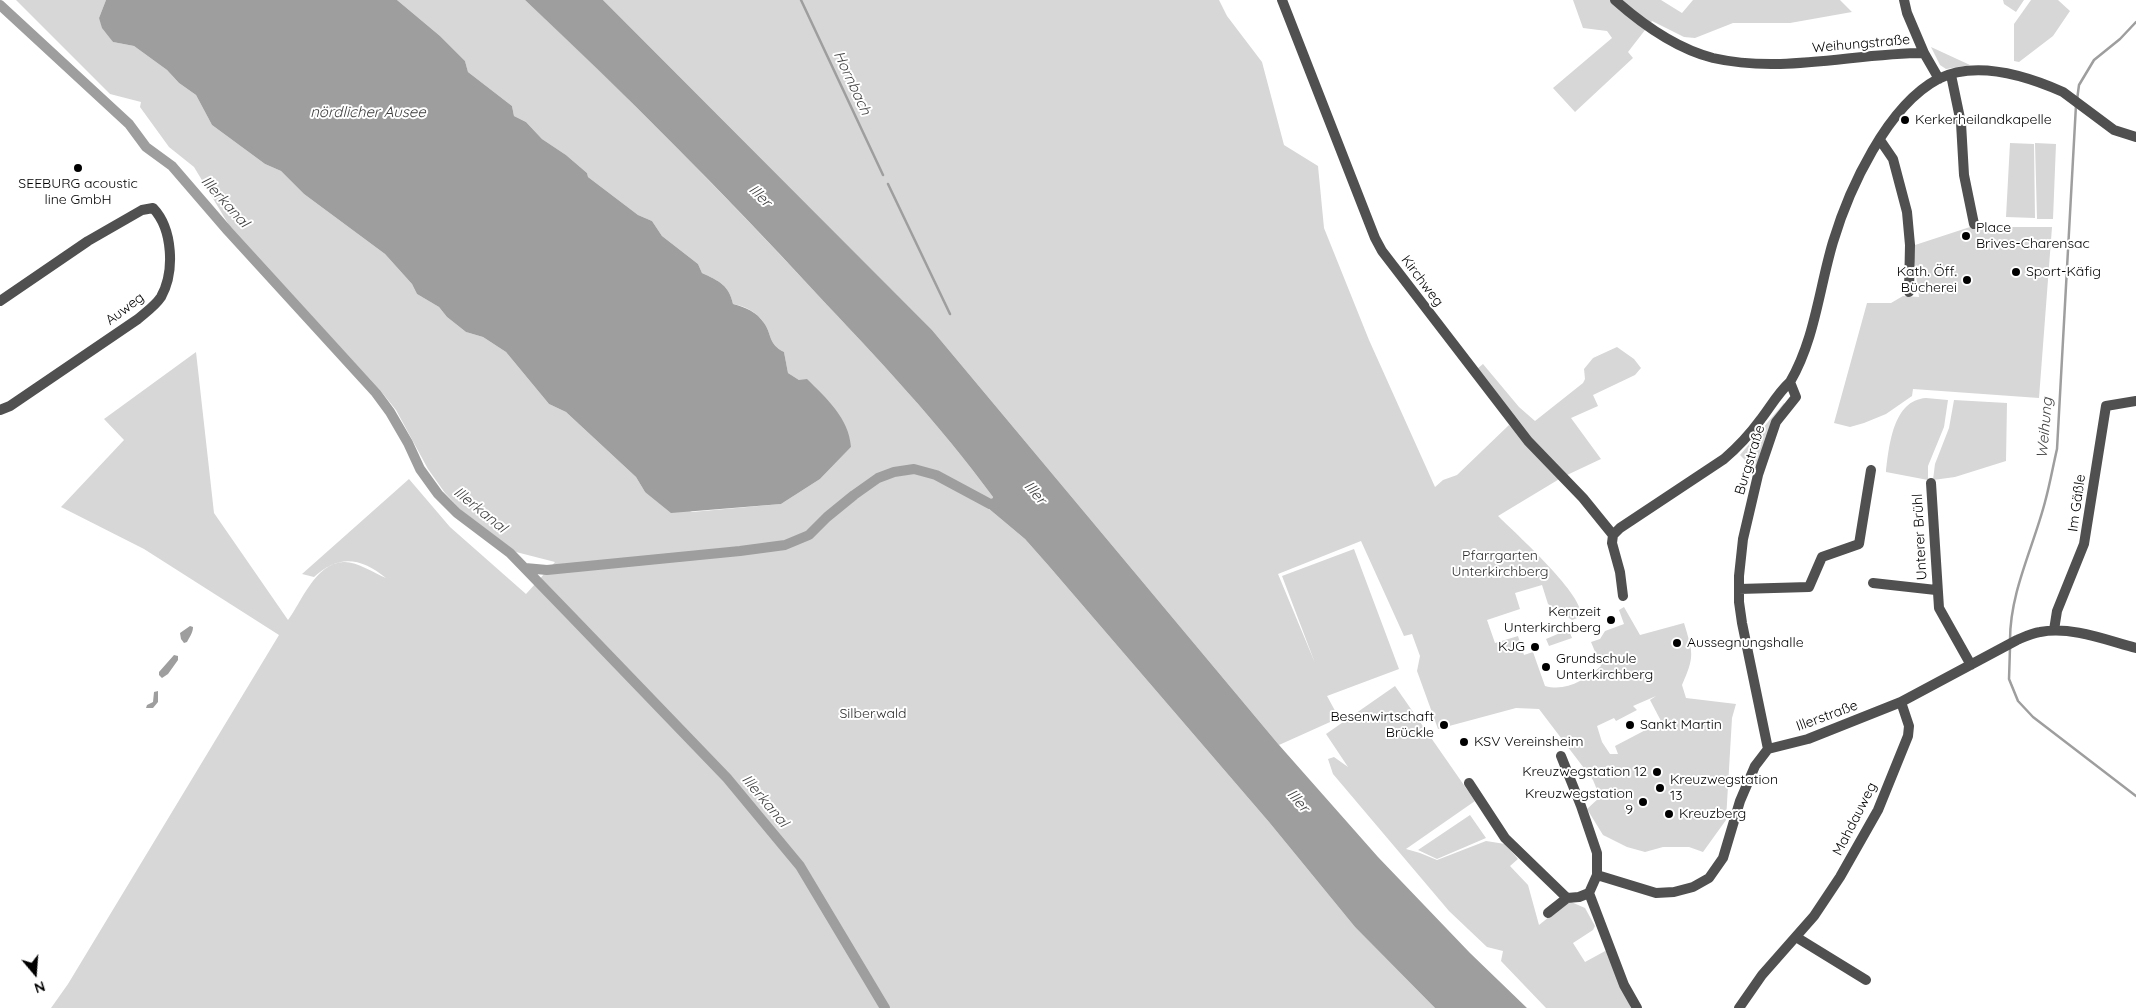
<!DOCTYPE html>
<html>
<head>
<meta charset="utf-8">
<style>
  body { margin:0 }
  #map { position:relative; width:2136px; height:1008px; overflow:hidden; background:#fff; font-family:Quicksand,sans-serif }
  canvas { display:block }
  .north { position:absolute; left:10px; top:948px; width:50px; height:50px; -webkit-text-stroke:4px #fff; paint-order:stroke; rotate:162deg; font-size:14px; font-weight:700; line-height:20px; text-align:center; color:#000 }
  .north::after { content:''; display:block; margin:auto; width:18px; height:22px; background:#000; clip-path:polygon(50% 0,100% 100%,50% 72%,0 100%) }
</style>
</head>
<body>
<div id="map">
<canvas width="2136" height="1008"></canvas>
<div class="north">N</div>
</div>
<script>
const ctx = document.querySelector('canvas').getContext('2d');
ctx.lineJoin = 'round';
function fill(path, color) {
  ctx.fillStyle = color;
  ctx.fill(path, 'evenodd');
}
function stroke(path, color, width, dash) {
  ctx.strokeStyle = color;
  ctx.lineWidth = width;
  ctx.lineCap = dash ? 'butt' : 'round';
  ctx.setLineDash(dash || []);
  ctx.stroke(path);
}
function write(font, color, halo, rows, align = 'center') {
  ctx.font = font + ' Quicksand,sans-serif';
  ctx.lineWidth = 4;
  ctx.setLineDash([]);
  ctx.textBaseline = 'middle';
  ctx.strokeStyle = halo;
  ctx.fillStyle = color;
  for (const [text, x, y, turn = 0] of rows) {
    ctx.save();
    ctx.translate(x, y);
    ctx.rotate((+turn || 0) * Math.PI / 180);
    ctx.textAlign = isNaN(turn) ? turn : align;
    if (halo) ctx.strokeText(text, 0, 0);
    ctx.fillText(text, 0, 0);
    ctx.restore();
  }
}
fill(new Path2D(`
  M16 0H106L99 18 113 42 134 46 167 70 179 83 196 95 212 125 265 164 281 171 304 194 385 254 412 284 417 294 439 307 447 317 466 332 483 337 506 352 549 404 566 412 636 477 645 492 692 512 781 504 820 479 851 447 799 380 788 373 784 352C768 344 772 334 764 323 757 312 745 306 733 304 729 285 719 281 702 273L698 264 662 236 652 221 638 215 588 177 587 173 566 155 542 139 526 122 514 116 512 106 468 72 465 61 440 36 397 0H525C625 93 722 192 815 292 877 358 940 424 993 497L988 508 1025 539 1048 565 1269 822 1355 927 1435 1008H51L68 984 279 635 144 549 61 507 124 440 104 419 196 352 214 513 288 620C302 601 315 564 343 562 356 561 374 573 386 578 361 558 339 554 314 577L302 574 409 479 450 527 526 594 555 562 516 552 462 511 445 493 428 469 396 410 380 390 232 230 194 167 169 147 140 107 141 102 110 94Z
  M603 0H1219L1227 16 1262 62 1284 145 1318 166 1324 228 1369 340 1435 487 1443 480 1457 475 1509 425 1561 478 1498 516C1513 531 1589 599 1580 617L1572 620 1548 604 1542 585 1515 593 1520 609 1487 620 1495 643 1518 636 1524 655 1533 652 1545 686C1566 692 1585 680 1601 666L1591 642 1600 639 1605 631 1624 624 1619 610 1624 607 1640 635 1684 623C1693 653 1695 656 1682 685L1686 698 1736 704 1732 718 1726 820 1703 852 1689 847H1663L1645 852 1627 847 1603 835 1587 809 1600 797 1593 780 1539 709 1516 708 1438 729 1417 671 1420 656 1412 634 1404 636 1361 541 1278 574 1315 663 1282 576 1354 549 1399 669 1327 696 1339 718 1279 745 932 330ZM1656 696 1650 700 1661 721 1659 727 1657 724 1615 746 1618 754H1610L1602 742 1597 726 1614 718 1616 721 1637 710 1633 706Z
  M1573 0H1661L1682 13 1693 0H1840L1852 12 1790 23H1733L1695 38 1684 37 1652 21 1628 52 1633 58 1575 112 1553 88 1612 38 1607 31 1583 28Z
  M2003 0H2024L2016 12 2004 4Z
  M2031 0H2058L2070 11 2053 36 2019 62 2014 61V24Z
  M1931 47 1970 65 1946 69 1940 65Z
  M2010 143 2034 144 2035 218 2006 217Z
  M2035 143 2056 144 2053 219H2037Z
  M1970 227H2052L2039 398 1913 389 1912 396 1886 414 1864 423 1850 427 1834 423 1867 303H1891L1903 296 1919 297 1912 246Z
  M1617 347 1634 359 1641 368 1635 375 1593 395 1598 406 1571 418 1601 459 1567 475 1531 438 1477 369 1483 364 1519 407 1535 421 1583 383 1585 379 1584 369 1593 358Z
  M1926 398 1948 400 1944 427 1928 466V480L1886 472C1889 446 1893 400 1926 398Z
  M1954 400 2007 403 2006 461 1955 477 1933 480 1935 464 1949 428Z
  M1784 403 1786 405 1757 465 1752 467 1740 455Z
  M1560 633H1570L1572 638 1549 646 1546 639Z
  M1395 686 1475 801 1406 849 1420 853 1437 860 1486 841 1505 844 1518 859 1510 866 1528 885 1539 925 1569 901 1585 908 1595 926 1593 930 1573 943 1585 962 1607 950 1631 1008H1546L1501 961 1503 951 1487 947 1449 911 1333 774 1328 759 1334 757 1348 767 1326 734Z
  M1470 815 1486 838 1437 859 1418 850Z`), '#d7d7d7');
fill(new Path2D(`
  M106 0H397L440 36 465 61 468 72 512 106 514 116 526 122 542 139 566 155 587 173 588 177 638 215 652 221 662 236 698 264 702 273C719 281 729 285 733 304 745 307 757 312 764 323 772 334 768 344 784 352L788 373 799 380 807 379C826 398 849 418 851 447L820 479 781 504 671 513 645 492 636 477 566 412 549 404 506 352 483 337 466 332 447 317 439 307 417 294 412 284 385 254 304 194 281 171 265 164 212 125 196 95 179 83 167 70 134 46 113 42 102 28 99 18Z
  M525 0H603L932 330 1279 745 1378 857 1470 953 1527 1008H1435L1355 927 1269 822 1048 565 1025 539 988 508 993 497C940 424 877 358 815 292 722 191 625 94 525 0Z
  M190 626 193 627C193 633 189 638 187 642L184 643 181 639 180 633Z
  M174 655 178 656V660L168 674 162 678 159 675V672Z
  M158 691V702L153 708H146L147 705 153 702 154 692Z`), '#9e9e9e');
stroke(new Path2D(`
  M801 0 883 175
  M2077 100 2079 85 2094 60 2120 39 2136 22
  M888 184 950 314
  M2010 640C2010 592 2033 548 2045 502 2050 484 2053 466 2057 449L2076 105
  M2010 648 2009 679 2018 701 2033 717 2136 796`), '#9e9e9e', 2.5);
stroke(new Path2D(`
  M0 5 129 124 146 147 172 166 228 231 376 393 390 412 408 443 420 469 438 494 457 513 510 553 572 617 727 778 800 866 885 1008
  M525 568 547 570 740 551 785 545 809 535 827 517 854 495 878 478 894 472 914 469 936 475 990 504 1003 502`), '#9e9e9e', 10);
stroke(new Path2D(`
  M1282 0 1375 238 1382 251 1528 441 1583 498 1613 535
  M1615 0C1642 24 1678 49 1713 58 1783 74 1854 53 1924 53L1939 79
  M1904 0 1907 13 1924 53
  M1951 75 1961 123 1964 175 1974 224
  M1880 140 1893 159 1907 212 1910 245 1909 292
  M0 301 88 241 142 210 153 208C173 229 175 272 161 297 155 306 146 312 138 319L10 406 0 410
  M1931 483 1939 608 1971 665
  M1873 583 1936 590
  M1739 589 1809 587 1822 557 1859 544 1871 470
  M1623 596 1620 572 1612 543 1613 535 1620 528 1724 459C1738 447 1750 434 1761 419 1771 406 1778 393 1790 382
  M2054 630 2057 611 2084 544 2106 406 2136 401
  M1768 749 1742 623 1739 602V576L1743 539 1758 475 1776 422 1796 397 1790 382C1815 339 1819 289 1833 242 1849 189 1887 106 1938 79 1976 60 2027 76 2063 92L2114 130 2136 137
  M1561 756 1581 806 1597 853V875
  M1469 783 1505 838 1567 898
  M1589 893 1624 985 1637 1008
  M1548 913 1567 898 1579 897 1589 893 1597 875 1656 893 1674 892 1693 887 1709 878 1723 858 1740 801 1755 766 1768 749 1808 739 1901 702 2017 640C2024 637 2032 633 2040 632 2071 626 2106 640 2136 648
  M1796 937 1866 980
  M1739 1008 1762 975 1814 916 1840 877 1878 810 1908 736 1909 726 1901 702`), '#505050', 10);
for (const [x, y, r, color] of [
  [1905,120,5,"#000"],
  [78,168,5,"#000"],
  [1966,236,5,"#000"],
  [2016,272,5,"#000"],
  [1967,280,5,"#000"],
  [1611,620,5,"#000"],
  [1677,643,5,"#000"],
  [1535,647,5,"#000"],
  [1546,667,5,"#000"],
  [1444,725,5,"#000"],
  [1630,725,5,"#000"],
  [1464,742,5,"#000"],
  [1657,772,5,"#000"],
  [1660,788,5,"#000"],
  [1643,802,5,"#000"],
  [1669,814,5,"#000"]
]) {
  const dot = new Path2D();
  dot.arc(x, y, r, 0, 2 * Math.PI);
  ctx.fillStyle = color;
  ctx.fill(dot);
  stroke(dot, '#fff', 2);
}
write('14px', '#000', '#fff', [
  ["Weihungstraße",1861,44,-5],
  ["Kirchweg",1422,281,53],
  ["Auweg",125,309,-37],
  ["Burgstraße",1750,460,-73],
  ["Im Gäßle",2077,503,-82],
  ["Unterer Brühl",1920,537,-93],
  ["Illerstraße",1827,716,-20],
  ["Mahdauweg",1855,819,-63]
]);
write('14px', '#000', '#fff', [
  ["Kerkerheilandkapelle",1915,120],
  ["SEEBURG acoustic",78,184,"center"],
  ["line GmbH",78,200,"center"],
  ["Place",1976,228],
  ["Brives-Charensac",1976,244],
  ["Kath. Öff.",1957,272,"right"],
  ["Bücherei",1957,288,"right"],
  ["Sport-Käfig",2026,272],
  ["Kernzeit",1601,612,"right"],
  ["Unterkirchberg",1601,628,"right"],
  ["Aussegnungshalle",1687,643],
  ["KJG",1525,647,"right"],
  ["Grundschule",1556,659],
  ["Unterkirchberg",1556,675],
  ["Besenwirtschaft",1434,717,"right"],
  ["Brückle",1434,733,"right"],
  ["Sankt Martin",1640,725],
  ["KSV Vereinsheim",1474,742],
  ["Kreuzwegstation 12",1647,772,"right"],
  ["Kreuzwegstation",1670,780],
  ["13",1670,796],
  ["Kreuzwegstation",1633,794,"right"],
  ["9",1633,810,"right"],
  ["Kreuzberg",1679,814]
], 'left');
write('14px', '#2e2e2e', '#fff', [
  ["Pfarrgarten",1500,556],
  ["Unterkirchberg",1500,572],
  ["Silberwald",873,714]
]);
write('italic 15px', '#3f3f3f', '#fff', [
  ["Hornbach",852,83,65],
  ["nördlicher Ausee",368,112],
  ["Iller",760,196,45],
  ["Illerkanal",225,202,48],
  ["Weihung",2045,428,-85],
  ["Iller",1035,493,49],
  ["Illerkanal",480,510,39],
  ["Illerkanal",765,801,50],
  ["Iller",1298,801,49]
]);
</script>
</body>
</html>
